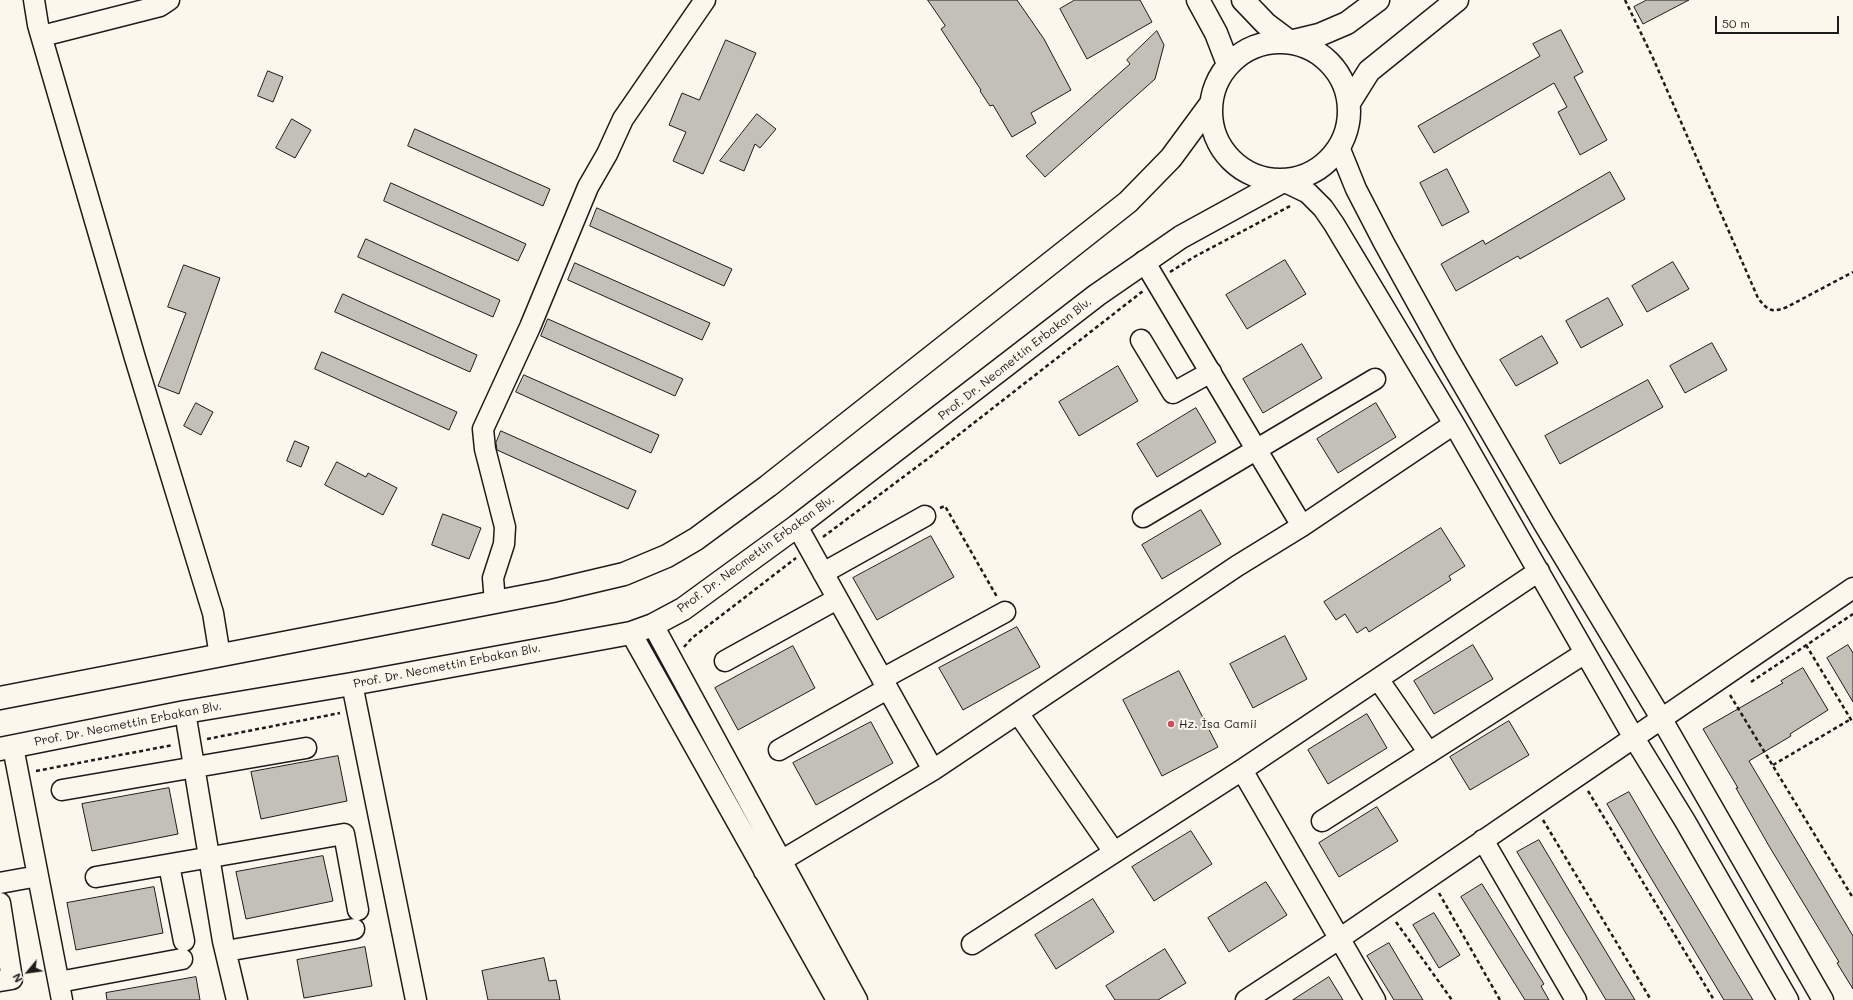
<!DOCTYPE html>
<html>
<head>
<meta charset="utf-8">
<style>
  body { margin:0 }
  #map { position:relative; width:1853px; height:1000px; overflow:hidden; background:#fbf7ec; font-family:Mali,sans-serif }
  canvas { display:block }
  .north { position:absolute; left:8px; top:952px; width:40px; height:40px; -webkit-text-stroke:3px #fbf7ec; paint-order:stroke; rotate:241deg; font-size:11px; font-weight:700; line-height:16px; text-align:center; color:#1c1c1c }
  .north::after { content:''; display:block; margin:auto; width:14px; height:18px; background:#1c1c1c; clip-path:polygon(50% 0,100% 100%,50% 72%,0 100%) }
  .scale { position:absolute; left:1715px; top:16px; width:124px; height:18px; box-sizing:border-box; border:2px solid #1c1c1c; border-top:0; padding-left:5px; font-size:12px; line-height:14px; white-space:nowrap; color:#1c1c1c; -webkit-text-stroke:3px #fbf7ec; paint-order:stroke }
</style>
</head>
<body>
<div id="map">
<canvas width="1853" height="1000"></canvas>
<div class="north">N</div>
<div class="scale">50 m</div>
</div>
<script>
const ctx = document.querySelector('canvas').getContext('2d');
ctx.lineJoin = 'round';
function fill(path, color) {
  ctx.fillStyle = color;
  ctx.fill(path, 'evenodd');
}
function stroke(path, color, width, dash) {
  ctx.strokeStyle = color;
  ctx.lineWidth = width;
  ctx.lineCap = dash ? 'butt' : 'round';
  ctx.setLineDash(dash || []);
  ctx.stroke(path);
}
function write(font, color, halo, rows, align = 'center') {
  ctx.font = font + ' Mali,sans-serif';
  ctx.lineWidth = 4;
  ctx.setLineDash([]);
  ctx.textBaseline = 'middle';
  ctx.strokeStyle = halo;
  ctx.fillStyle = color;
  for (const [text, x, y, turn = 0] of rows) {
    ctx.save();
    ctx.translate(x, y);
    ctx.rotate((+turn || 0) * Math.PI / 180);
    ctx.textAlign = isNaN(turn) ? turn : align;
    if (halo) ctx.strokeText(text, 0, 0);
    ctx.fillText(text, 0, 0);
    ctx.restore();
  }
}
const building = new Path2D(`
  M928 0H1017L1044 39 1071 90 1031 113 1036 123 1012 137 993 105 990 106 980 91 981 90 941 29 945 26Z
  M1075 0H1140L1152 22 1087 59 1060 9Z
  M1647 0H1689L1643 24 1634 7Z
  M1561 30 1583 72 1574 77 1607 140 1580 155 1558 112 1567 107 1554 83 1434 153 1418 126 1540 56 1533 44Z
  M1157 31 1164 45 1155 79 1045 177 1026 156 1130 64 1127 60Z
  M726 40 756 53 703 174 673 161 686 132 669 125 682 93 699 100Z
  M268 71 283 77 273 102 258 96Z
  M757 114 776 129 760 148 755 144 744 171 720 161Z
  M292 119 311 130 295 158 276 148Z
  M415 129 550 189 543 206 408 146Z
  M1447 169 1469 212 1442 226 1420 183Z
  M1610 172 1625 199 1520 259 1518 256 1456 291 1441 264 1483 240 1485 244Z
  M391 183 526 244 518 261 384 201Z
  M597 208 732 269 724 286 590 226Z
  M366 239 500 300 493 317 358 257Z
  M1285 260 1306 294 1247 329 1226 295Z
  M1673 262 1689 289 1647 312 1632 286Z
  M575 263 710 323 702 340 568 280Z
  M184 265 220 278 179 394 158 386 186 313 168 307Z
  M343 294 477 355 470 372 335 312Z
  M1608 298 1623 325 1581 348 1566 321Z
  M548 319 683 379 675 396 541 336Z
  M1542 336 1558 363 1516 386 1500 360Z
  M1712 343 1727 370 1685 393 1670 366Z
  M1302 344 1322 378 1263 413 1243 379Z
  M322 352 457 412 449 430 315 369Z
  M1118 366 1138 401 1079 436 1059 402Z
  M524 375 659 435 651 453 516 392Z
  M1648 380 1663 407 1560 464 1545 436Z
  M196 403 213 412 201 435 184 426Z
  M1376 403 1396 437 1338 473 1317 439Z
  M1196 408 1216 442 1157 477 1137 444Z
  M501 431 636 491 628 509 497 450 496 443Z
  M295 441 309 447 301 467 287 461Z
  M337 462 366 477 368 473 397 488 383 515 325 485Z
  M1201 510 1221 544 1162 579 1142 545Z
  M443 514 481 528 469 559 432 545Z
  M1441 528 1465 566 1449 576 1451 580 1369 632 1366 627 1357 633 1345 614 1336 620 1324 602Z
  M931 536 954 577 877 620 853 578Z
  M1017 627 1040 667 963 710 939 668Z
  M1285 636 1307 679 1253 708 1230 664Z
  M1473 645 1493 679 1434 714 1414 681Z
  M1848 645 1853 653V702L1827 658Z
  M793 646 815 688 738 730 715 688Z
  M1803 668 1828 710 1790 734 1791 736 1749 761 1853 936V989L1837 963 1839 962 1769 846 1736 788H1738L1703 729 1783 683 1781 681Z
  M1179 671 1218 747 1162 776 1123 700Z
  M1367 714 1387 748 1328 784 1308 750Z
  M1509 721 1529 755 1470 790 1450 757Z
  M871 722 893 763 816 805 793 763Z
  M338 756 347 801 261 819 251 772Z
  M169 788 178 834 92 851 82 804Z
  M1629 792 1654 835 1753 1000H1724L1642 863 1607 804Z
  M1377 807 1398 841 1339 877 1319 843Z
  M1191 831 1212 864 1154 901 1132 867Z
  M1539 840 1564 882 1635 1000H1606L1579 955 1517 852Z
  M323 856 333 901 246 919 236 872Z
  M1266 882 1287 915 1229 952 1208 918Z
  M1482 884 1544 984 1541 986 1549 1000H1525L1461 897Z
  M154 887 163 933 76 950 67 903Z
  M1093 899 1114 932 1056 969 1035 935Z
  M1434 913 1460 955 1439 968 1413 925Z
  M1389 943 1423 1000H1394L1367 956Z
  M365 947 372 986 304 998 297 960Z
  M1165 949 1186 983 1158 1000H1115L1106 986Z
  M544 958 549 981 556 980 560 1000H488L482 971Z
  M196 977 200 1000H107L106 993Z
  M1329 977 1343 1000H1293Z`);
fill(building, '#c3c0b8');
stroke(building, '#1c1c1c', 1);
const minor = new Path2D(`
  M34 0 38 25 135 358 213 613 220 656
  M42 36 160 6 169 0
  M1339 147 1356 189 1384 243 1447 357 1544 524 1661 718 1823 1000
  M1283 181 1308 193 1323 208 1334 224 1454 424 1634 738 1685 821 1788 1000
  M1144 261 1302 526
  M1141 340 1173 393 1211 372
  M1143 517 1375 379
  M797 526 933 770
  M823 573 925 516
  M495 602 493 578 504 544 505 527 485 449 483 429 530 327 588 187 607 154 623 119 705 0
  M653 625 857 1000
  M631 633 837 1000
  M725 661 837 599
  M882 679 1005 612
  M1378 679 1429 753
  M352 684 416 1000
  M185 712 223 941 237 1000
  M1018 713 1114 852
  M13 747 62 1000
  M779 750 887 689
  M1242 770 1375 1000
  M62 790 306 748
  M1322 821 1585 653
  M1483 840 1576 1000
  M169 865 184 941
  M764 871 933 770 1237 566 1302 526 1454 424
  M96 877 344 834 358 910
  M0 883 38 876
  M0 903 12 979 0 981
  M972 944 1242 770 1539 571
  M226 951 354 929
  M59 982 182 959
  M1246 1000 1339 939 1853 588`);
const major = new Path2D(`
  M1198 0 1216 33 1228 64
  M1243 0 1266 24 1290 42 1319 35 1347 23 1378 0
  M1211 111a69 69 0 1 1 138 0a69 69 0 1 1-138 0Z
  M1349 103 1369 71 1457 0
  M0 698 552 591 624 574 667 556 696 539 768 486 1128 202 1171 158 1210 105
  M0 749 185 712 352 684 631 633 653 625 683 609 797 526 1097 295 1181 237 1283 181`);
stroke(minor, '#1c1c1c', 23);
stroke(major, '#1c1c1c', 25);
stroke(new Path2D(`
  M1625 0 1653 58 1758 298C1768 311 1772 313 1787 307L1853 272
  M1170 272 1194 257 1292 205
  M940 508 945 506 997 597
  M823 537 934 454 1143 291
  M1806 645 1853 723
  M684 647 692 638 796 558
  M1751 682 1853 614
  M1730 695 1853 898
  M207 739 340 713
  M1773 765 1851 719
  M36 771 173 745
  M1588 791 1714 1000
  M1543 820 1651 1000
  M1439 893 1500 1000
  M1396 922 1452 1000`), '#1c1c1c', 2.5, [4, 3]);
stroke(minor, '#fbf7ec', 20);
stroke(major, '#fbf7ec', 22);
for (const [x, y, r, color] of [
  [1171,724,4,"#d1495b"]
]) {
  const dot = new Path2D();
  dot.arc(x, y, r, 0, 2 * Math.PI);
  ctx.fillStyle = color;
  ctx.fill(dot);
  stroke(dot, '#fbf7ec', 1.5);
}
write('12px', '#1c1c1c', '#fbf7ec', [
  ["Prof. Dr. Necmettin Erbakan Blv.",1015,359,-38],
  ["Prof. Dr. Necmettin Erbakan Blv.",756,554,-36],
  ["Prof. Dr. Necmettin Erbakan Blv.",447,666,-11],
  ["Prof. Dr. Necmettin Erbakan Blv.",128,724,-11]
]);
write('12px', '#1c1c1c', '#fbf7ec', [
  ["Hz. İsa Camii",1179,724]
], 'left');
</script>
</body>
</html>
